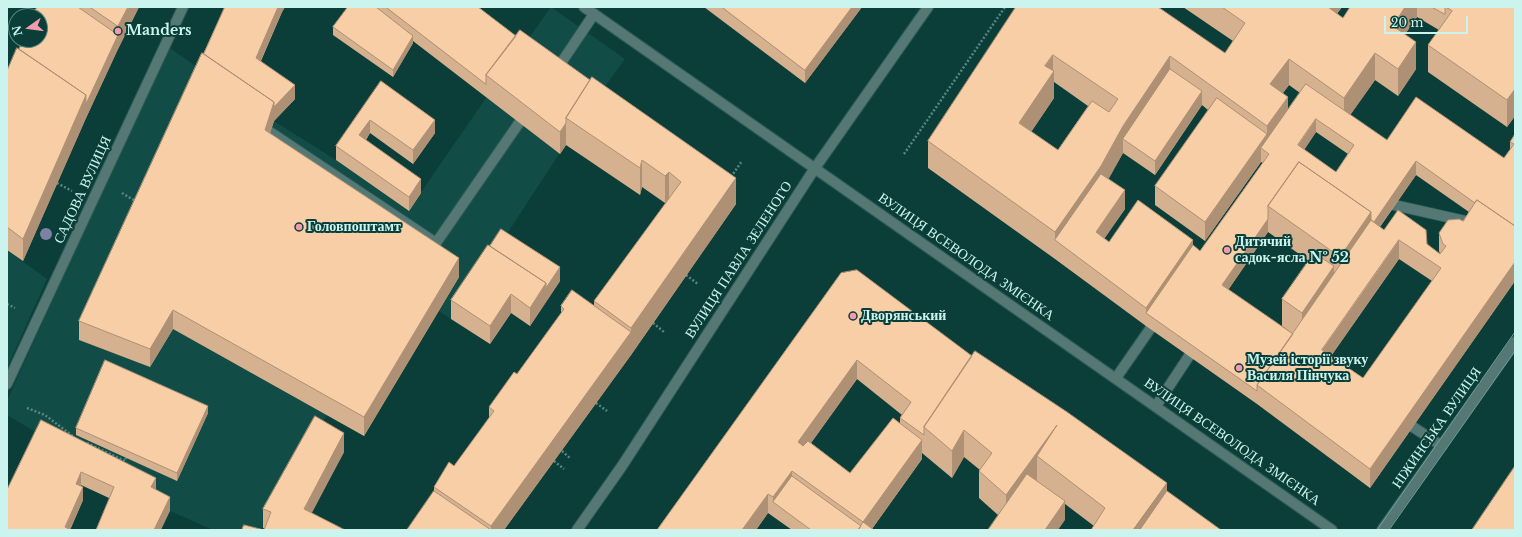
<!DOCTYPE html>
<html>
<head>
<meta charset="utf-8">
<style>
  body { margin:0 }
  #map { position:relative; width:1522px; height:537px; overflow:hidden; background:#0b3e39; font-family:"Libre Baskerville",serif }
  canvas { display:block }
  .frame { position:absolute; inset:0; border:8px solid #caf4ed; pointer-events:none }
  .north { position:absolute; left:8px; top:8px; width:40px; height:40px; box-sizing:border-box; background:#0b3e39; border:1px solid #578781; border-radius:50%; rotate:256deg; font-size:11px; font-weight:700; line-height:16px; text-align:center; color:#caf4ed }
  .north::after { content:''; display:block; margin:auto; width:14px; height:18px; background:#f29aae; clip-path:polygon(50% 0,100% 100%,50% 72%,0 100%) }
  .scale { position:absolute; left:1384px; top:16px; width:84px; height:18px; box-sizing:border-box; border:2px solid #caf4ed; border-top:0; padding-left:5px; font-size:12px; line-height:14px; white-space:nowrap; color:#caf4ed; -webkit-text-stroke:3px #0b3e39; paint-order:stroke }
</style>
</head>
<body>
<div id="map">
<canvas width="1522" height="537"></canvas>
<div class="frame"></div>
<div class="north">N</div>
<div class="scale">20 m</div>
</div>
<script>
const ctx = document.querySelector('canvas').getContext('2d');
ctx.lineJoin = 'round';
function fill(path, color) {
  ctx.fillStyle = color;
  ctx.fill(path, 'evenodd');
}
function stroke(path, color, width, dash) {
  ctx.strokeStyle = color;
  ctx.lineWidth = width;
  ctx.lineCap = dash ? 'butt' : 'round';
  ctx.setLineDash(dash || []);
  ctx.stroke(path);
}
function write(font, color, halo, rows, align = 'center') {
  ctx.font = font + ' "Libre Baskerville",serif';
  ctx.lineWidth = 4;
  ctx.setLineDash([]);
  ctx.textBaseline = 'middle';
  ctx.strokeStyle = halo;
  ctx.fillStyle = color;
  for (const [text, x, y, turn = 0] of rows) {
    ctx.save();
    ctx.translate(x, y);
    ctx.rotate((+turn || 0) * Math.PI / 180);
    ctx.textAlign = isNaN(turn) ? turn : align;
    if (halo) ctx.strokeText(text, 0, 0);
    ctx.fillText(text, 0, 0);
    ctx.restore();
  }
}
fill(new Path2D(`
  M551 7 625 59 592 104 451 319 439 311 364 436 327 415 261 530H213L170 511 151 501 7 415V401L167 46 274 121 336 160 408 211 486 98Z
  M7 250 47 279 7 368Z`), '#124c46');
const service = new Path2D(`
  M555 72 594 14
  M270 132 436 243 519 123
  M1394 205 1474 223
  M1116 378 1150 329
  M1156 406 1189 356
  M1413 427 1442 446`);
const minor = new Path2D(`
  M584 7 1332 530
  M7 384 183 7
  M577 530 622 466 815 168 928 7
  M1382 530 1515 342`);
stroke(service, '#2a5b56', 12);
stroke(minor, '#2a5b56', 12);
stroke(new Path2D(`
  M904 154 1005 7
  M731 177 742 161
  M57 183 72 191
  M122 193 137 202
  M686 275 698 284
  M7 304 15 308
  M653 323 664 332
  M596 403 607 411
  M27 408 45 415 74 437
  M87 443 125 461 126 458
  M562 451 571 459
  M554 461 564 469`), '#588781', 2.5, [2, 2]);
stroke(service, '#567874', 10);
stroke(minor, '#567874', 10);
stroke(new Path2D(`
  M1377 530 1515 332
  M1389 530 1515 351`), '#6f9e98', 1);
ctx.fillStyle = '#7b82a4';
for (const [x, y] of [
  [46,234]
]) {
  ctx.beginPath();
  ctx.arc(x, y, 6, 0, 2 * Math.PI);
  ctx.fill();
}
fill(new Path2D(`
  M37 7H139L118 49 86 118 23 261 7 250V71L19 49Z
  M225 7H285L282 12 261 61 295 99 274 121 270 133 459 277 364 436 173 329 150 367 79 340V321Z
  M348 7H478L736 204 631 355 504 530H407L434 491V487L454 466 489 418V407L517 374 561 314V306L594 305V301L669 199 665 203 642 187 640 195 566 145 560 154 413 41V43L393 77 333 35V27Z
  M704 7H862L805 83Z
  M1016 7 1225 53 1233 41 1183 7H1342L1337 14 1343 18 1350 7H1515V116L1507 127 1428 72V45L1439 30 1417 17 1405 34 1416 69 1398 96 1375 80 1350 115 1387 140 1504 158 1510 150V142L1515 134V281L1370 488 1257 404 1146 326 1055 259 928 168V141ZM1054 82 1088 106 1058 150 1031 132 1054 98ZM1289 85 1300 93 1288 110 1283 93ZM1202 105 1208 110 1155 186V205L1205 241 1261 162 1263 163 1200 251 1193 245 1109 242 1104 238 1125 209 1108 179 1123 153 1155 175ZM1316 132 1348 154 1336 172 1304 150ZM1416 175 1469 212 1463 221 1439 233V251L1440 254 1427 244 1384 230 1380 227ZM1268 232 1309 261 1282 299V326L1293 334 1228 290ZM1399 259 1432 281 1363 378 1331 356Z
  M381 81 435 133 413 164 370 133 366 140 421 193 409 211 336 160V146Z
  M841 273 972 356 1167 483 1094 526 1065 504V520L998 515 979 498V471L980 470 964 457 952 478 922 453V459L872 529 874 530H792L768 513 756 530H657ZM857 379 902 415 900 418V423L850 473 811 443Z
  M560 281 530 326 511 313 490 344 451 319V300Z
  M208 413 177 481 76 435V428Z
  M41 420 156 490 170 511 109 498 81 485 83 500 70 530H7Z
  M344 452 311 513 265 529 263 528V509Z`), '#d5b18f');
fill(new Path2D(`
  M128 7H139L118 49 86 118V104L118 35V26Z
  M278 7H285L282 12 256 71V58Z
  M852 7H862L805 83V70Z
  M1324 7H1342L1324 31Z
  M1405 7H1417V17L1393 52V26Z
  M413 36V43L393 77V70Z
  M1416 42V69L1398 96V69Z
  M1375 53V80L1344 124V98Z
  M1053 55V73L1054 71V98L1019 150V123L1045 66Z
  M1170 56V83L1123 139V153L1101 193 1055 240V232L1123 126Z
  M1289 59V85L1270 110V84Z
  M295 85V99L274 121 265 149V130L274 102Z
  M1515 89V116L1507 127V100Z
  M1202 91V105L1155 175V161Z
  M86 95V118L23 261V239Z
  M1288 97V124L1261 148V162L1205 241V222L1267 134V126Z
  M1316 119V132L1298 159V145Z
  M370 120V133L359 149V135Z
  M435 120V133L413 164V150Z
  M566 123V145L560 154V132Z
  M642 160V187L640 195V168Z
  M1416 161V175L1340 283V257L1371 212Z
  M669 172V199L665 203V176Z
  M736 178V204L631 355V328Z
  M421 179V193L409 211V197Z
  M1125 190V209L1096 251V232Z
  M1268 219V232L1222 299V285Z
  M1193 240V258L1146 313V308Z
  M1399 240V259L1322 369V350Z
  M459 258V277L364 436V417Z
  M1515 262V281L1370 488V469Z
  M1334 266V293L1302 340V313Z
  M560 267V281L530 326V308L546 283Z
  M511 294V313L490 344V326Z
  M173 310V329L150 367V349Z
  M631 332V355L504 530H491V526Z
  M857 360V379L798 461V442Z
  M208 406V413L177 481V473Z
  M1057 425 1037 456V480L1006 522V495Z
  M964 430V457L952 478V451Z
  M344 433V452L304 528V509Z
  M922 440V459L871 530 863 522Z
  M792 471V490L773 502V516V497Z
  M81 472V485L76 497V484Z
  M156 478V491L151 487Z
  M1167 483V510L1152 530H1133Z
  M83 487V500L70 530 65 527Z
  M768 494V513L756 530H742Z
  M170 497V511L161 530H154Z
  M1065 501V520L1058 530H1045Z`), '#ae9074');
const building = new Path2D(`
  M37 7H78L118 35 86 104V95L19 49 23 40H40V16H33Z
  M90 7H128L118 26Z
  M225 7H278L256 58 295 85 274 107V102L204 54Z
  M348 7H376L413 36 393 70 333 27Z
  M386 7H478L516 36 486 75V84Z
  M722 7H852L805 70Z
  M1016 7H1158L1225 53 1245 23 1222 7H1328L1343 18 1350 7H1405L1393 26 1416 42 1398 69 1375 53 1344 98 1289 59 1270 84 1288 97 1267 126 1170 56 1123 126 1101 166 1055 232 928 141ZM1053 55 1118 99 1109 112 1092 101 1058 150 1019 123 1054 71 1045 66Z
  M1432 7H1445V14Z
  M1446 7H1515V89L1507 100 1428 45 1452 11Z
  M520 30 590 80 566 118V123L560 132 486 75Z
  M17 48 86 95 23 239 7 227V71Z
  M202 53 274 102 265 130 459 258 364 417 173 310 150 349 79 321Z
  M1170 69 1202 91 1155 161 1123 139Z
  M592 77 736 178 631 328 594 301 681 182 669 172 665 176 642 160 640 168 566 118Z
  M381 81 435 120 413 150 370 120 359 135 421 179 409 197 336 146Z
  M1306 84 1387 140 1416 97 1504 158 1514 144 1510 142 1515 134V226L1477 200 1475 203 1416 161 1374 222 1371 220V212L1299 162 1268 206V219L1222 285 1293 334 1257 385V391L1146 313 1193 245 1200 251 1269 154 1261 148ZM1316 119 1354 145 1336 172 1298 145Z
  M1217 98 1267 134 1205 222 1155 186Z
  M1299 162 1371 212 1340 257 1268 206Z
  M1101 174 1125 190 1096 232 1109 242 1138 200 1193 240 1146 308 1055 240Z
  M1477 200 1515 226V262L1370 469 1257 385 1371 220 1384 230 1398 210 1426 230 1427 244 1440 254 1446 246 1443 244 1439 233 1448 220 1459 219 1463 221ZM1399 240 1441 268 1363 378 1322 350Z
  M501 229 560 267 546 288V283L490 246Z
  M488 245 546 283 530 308 511 294 490 326 451 300Z
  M1314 253 1334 266 1302 313 1282 299Z
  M857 270 972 356 924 427V435L900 418 911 402 857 360 798 442 803 446 808 441 850 473 893 418 922 440 863 522 874 530H858L863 522 792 471 773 497 768 494 742 530H657L841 273Z
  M572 290 631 332 491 526 434 487 449 462 454 466 494 411 489 407 514 372 517 374 564 309 561 306Z
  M975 351 1067 412 1167 483 1133 530H1091L1105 508 1037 456 1057 425 1006 495 979 471 992 453 964 430 952 451 924 427Z
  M105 360 208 406 177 473 76 428Z
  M315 416 344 433 304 509 345 530H264L271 512 263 509Z
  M41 420 156 478 151 487 170 497 154 530H96L114 487 81 472 76 484 83 487 65 527 71 530H7V490Z
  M1515 466V530H1472Z
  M1027 474 1065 501 1045 530H988Z
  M792 476 861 526 858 530H811L773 502Z
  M434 491 491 530H407Z
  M1167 491 1221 530H1140Z
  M244 525 264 530H242Z`);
fill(building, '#f8cea6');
stroke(building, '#ae9074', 1);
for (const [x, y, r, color] of [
  [118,31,4,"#f29aae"],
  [299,227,4,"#f29aae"],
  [1227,250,4,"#f29aae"],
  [853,316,4,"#f29aae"],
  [1239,368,4,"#f29aae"]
]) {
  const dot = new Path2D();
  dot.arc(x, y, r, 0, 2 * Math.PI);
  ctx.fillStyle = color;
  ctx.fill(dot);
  stroke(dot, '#0b3e39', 1.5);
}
write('bold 14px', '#caf4ed', '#0b3e39', [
  ["Manders",126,31],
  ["Головпоштамт",307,227],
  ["Дитячий",1235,242],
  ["садок-ясла № 52",1235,258],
  ["Дворянський",861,316],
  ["Музей історії звуку",1247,360],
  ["Василя Пінчука",1247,376]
], 'left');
write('14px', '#caf4ed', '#0b3e39', [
  ["САДОВА ВУЛИЦЯ",83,190,-65],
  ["ВУЛИЦЯ ВСЕВОЛОДА ЗМІЄНКА",966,257,35],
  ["ВУЛИЦЯ ПАВЛА ЗЕЛЕНОГО",739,260,-57],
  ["НІЖИНСЬКА ВУЛИЦЯ",1437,428,-55],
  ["ВУЛИЦЯ ВСЕВОЛОДА ЗМІЄНКА",1232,442,35]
]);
</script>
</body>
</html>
